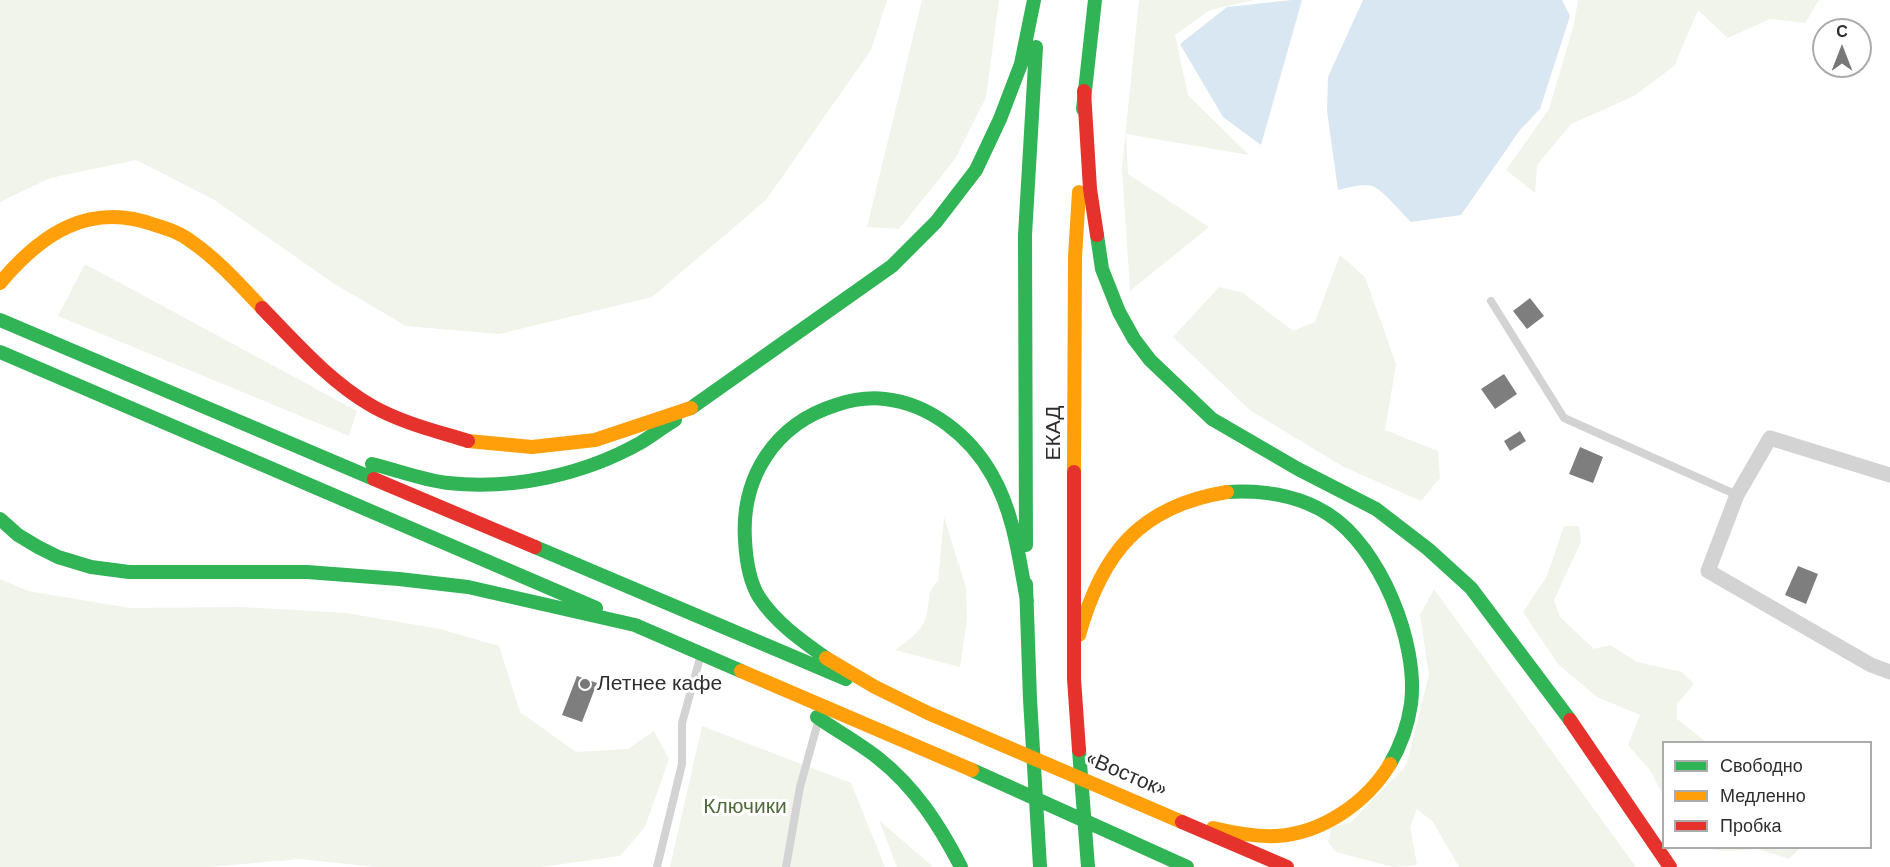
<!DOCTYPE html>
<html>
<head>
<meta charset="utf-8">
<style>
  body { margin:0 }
  #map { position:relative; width:1890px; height:867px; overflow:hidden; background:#fff; font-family:"DM Sans",sans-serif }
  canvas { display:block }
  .legend { position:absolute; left:1662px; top:741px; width:210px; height:108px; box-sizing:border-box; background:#fff; border:2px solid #ababab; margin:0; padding:8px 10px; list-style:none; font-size:18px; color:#2e2e2e }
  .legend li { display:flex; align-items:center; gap:12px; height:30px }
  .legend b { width:30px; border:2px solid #ababab }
  .north { position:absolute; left:1812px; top:18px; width:60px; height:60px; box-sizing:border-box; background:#fff; border:2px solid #ababab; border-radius:50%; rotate:0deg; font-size:16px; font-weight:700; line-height:24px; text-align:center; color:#2e2e2e }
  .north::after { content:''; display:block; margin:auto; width:21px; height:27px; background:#777; clip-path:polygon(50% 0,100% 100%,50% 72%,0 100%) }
</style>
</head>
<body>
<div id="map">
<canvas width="1890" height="867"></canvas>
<ul class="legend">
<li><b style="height:8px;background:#30b455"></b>Свободно</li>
<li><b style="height:8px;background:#ff9f0a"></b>Медленно</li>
<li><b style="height:8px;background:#e5322d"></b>Пробка</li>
</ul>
<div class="north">С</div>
</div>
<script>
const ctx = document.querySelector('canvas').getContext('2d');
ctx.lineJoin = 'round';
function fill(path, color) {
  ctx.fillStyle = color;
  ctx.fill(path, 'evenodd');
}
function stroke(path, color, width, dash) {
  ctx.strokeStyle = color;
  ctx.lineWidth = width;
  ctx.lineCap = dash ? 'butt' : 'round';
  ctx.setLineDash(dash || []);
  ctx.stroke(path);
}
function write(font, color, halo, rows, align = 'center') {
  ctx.font = font + ' "DM Sans",sans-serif';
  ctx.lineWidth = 6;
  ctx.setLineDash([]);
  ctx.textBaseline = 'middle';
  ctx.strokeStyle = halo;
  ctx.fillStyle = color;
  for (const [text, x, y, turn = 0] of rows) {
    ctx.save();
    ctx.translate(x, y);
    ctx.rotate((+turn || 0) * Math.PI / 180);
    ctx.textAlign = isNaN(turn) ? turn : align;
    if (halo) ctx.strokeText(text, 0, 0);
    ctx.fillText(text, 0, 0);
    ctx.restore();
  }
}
fill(new Path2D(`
  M0 0H887L871 50 766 200 652 297 499 334 406 326 333 283 213 199 136 160 50 178 0 202Z
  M922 0H999L986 97 955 159 899 229 867 227Z
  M1139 0H1254L1210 10 1175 35 1188 95 1249 155 1126 134 1128 174 1209 227 1130 291 1122 168Z
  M1578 0H1819L1805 23 1770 19 1728 38 1698 10 1674 66 1634 96 1571 124 1537 165 1535 193 1506 170 1549 109 1574 24Z
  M1340 255 1365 277 1396 364 1385 430 1438 451 1440 478 1421 501 1344 467 1251 411 1173 337 1219 287 1243 293 1293 331 1315 322Z
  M85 264 357 411 349 436 58 316Z
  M944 517 966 588 967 619 960 667 895 650C909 640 923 631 927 613 930 599 927 592 938 581Z
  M1564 526H1579L1581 542 1554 600 1560 617 1594 649 1610 645 1637 662 1682 672 1694 684 1677 704V719L1706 742H1664L1663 795 1650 770 1628 745 1640 715 1597 697 1558 664 1523 612 1547 576Z
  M0 579 28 591 130 608 242 607 346 613 440 629 499 646 520 712 576 752 628 749 654 731 669 759 645 827 620 856 541 867H375L300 859 208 867H0Z
  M1434 589 1636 867H1459L1433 822 1417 809 1410 827 1417 865 1393 867 1336 852 1328 842 1332 826 1350 823 1406 766 1429 675 1420 615Z
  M702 726 851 783 885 867H670Z
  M879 820 931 865 932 867H897Z
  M1703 848H1800L1789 859 1758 849 1725 851Z`), '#f0f4eb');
fill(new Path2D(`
  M1292 0H1302L1261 145 1223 117 1180 44 1227 7Z
  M1363 0H1562L1570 16 1540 109 1520 130 1461 215 1411 222C1403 214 1382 189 1372 186 1362 183 1348 188 1338 190L1327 111 1328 77Z`), '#d8e7f2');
fill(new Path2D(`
  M1530 298 1544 316 1527 329 1513 311Z
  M1504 374 1517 394 1495 409 1481 389Z
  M1520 431 1526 441 1510 451 1504 441Z
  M1580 447 1603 457 1593 483 1569 474Z
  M1798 566 1818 574 1806 604 1785 595Z
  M577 676 597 683 582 722 562 715Z`), '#7e7e7e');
stroke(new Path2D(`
  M1491 301 1564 418 1737 495
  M657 867 682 764V723L700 658
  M786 867 800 787 818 722`), '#d3d3d3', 8);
stroke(new Path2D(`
  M1890 475 1770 438 1737 495 1708 571 1871 665 1890 672`), '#d3d3d3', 15);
stroke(new Path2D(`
  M1083 109 1095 0
  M1097 235 1102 269 1119 312 1134 339 1150 360 1212 419 1298 469 1376 509 1428 549 1471 588 1570 720
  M0 320 374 479
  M0 352 596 608
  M691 408 892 266 936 222 976 170 1000 119 1021 64 1034 0
  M372 464C397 470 422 480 448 483 513 490 583 475 640 443 652 436 663 427 675 420
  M1227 492C1262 490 1298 495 1328 514 1380 547 1419 643 1411 704 1408 725 1401 745 1390 764
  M0 519 18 535 38 547 58 557 91 567 129 572H307L399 579 468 587 635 625 741 671
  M1026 545 1025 235 1036 47
  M535 547 846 679
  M1026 584 1030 699 1040 867
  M826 658C802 641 775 622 759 597 749 581 746 559 745 540 741 477 775 424 836 405 851 400 868 397 885 399 930 404 970 436 992 475 1014 513 1019 558 1027 601
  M817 717C837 731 859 743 878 758 915 787 940 826 961 867
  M1079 750 1088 867
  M972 770 1187 867`), '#30b455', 14);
stroke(new Path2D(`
  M0 283C41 234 89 201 155 225 168 229 181 233 192 242 218 260 240 285 262 308
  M468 441 532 447 595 440 691 408
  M1074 472 1075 257 1079 192
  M1079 635C1102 553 1140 506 1227 492
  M826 658 875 687 928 713 1182 822
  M741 671 972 770
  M1213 828C1234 833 1256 837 1277 836 1323 833 1367 802 1390 764`), '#ff9f0a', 14);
stroke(new Path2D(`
  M1084 91 1090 189 1097 235
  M262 308C295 342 330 382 372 406 402 423 436 431 468 441
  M1074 472V679L1079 750
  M374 479 535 547
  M1570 720 1670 867
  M1182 822 1287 867`), '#e5322d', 14);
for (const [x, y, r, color] of [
  [585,684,6,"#777"]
]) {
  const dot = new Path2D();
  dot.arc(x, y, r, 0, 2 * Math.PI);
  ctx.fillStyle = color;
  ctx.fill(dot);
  stroke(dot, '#fff', 2);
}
write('21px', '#2e2e2e', '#fff', [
  ["ЕКАД",1054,433,-90],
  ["«Восток»",1126,775,23]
]);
write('21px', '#2e2e2e', '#fff', [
  ["Летнее кафе",597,684]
], 'left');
write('21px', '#516a3b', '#fff', [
  ["Ключики",745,807]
]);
</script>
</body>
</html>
